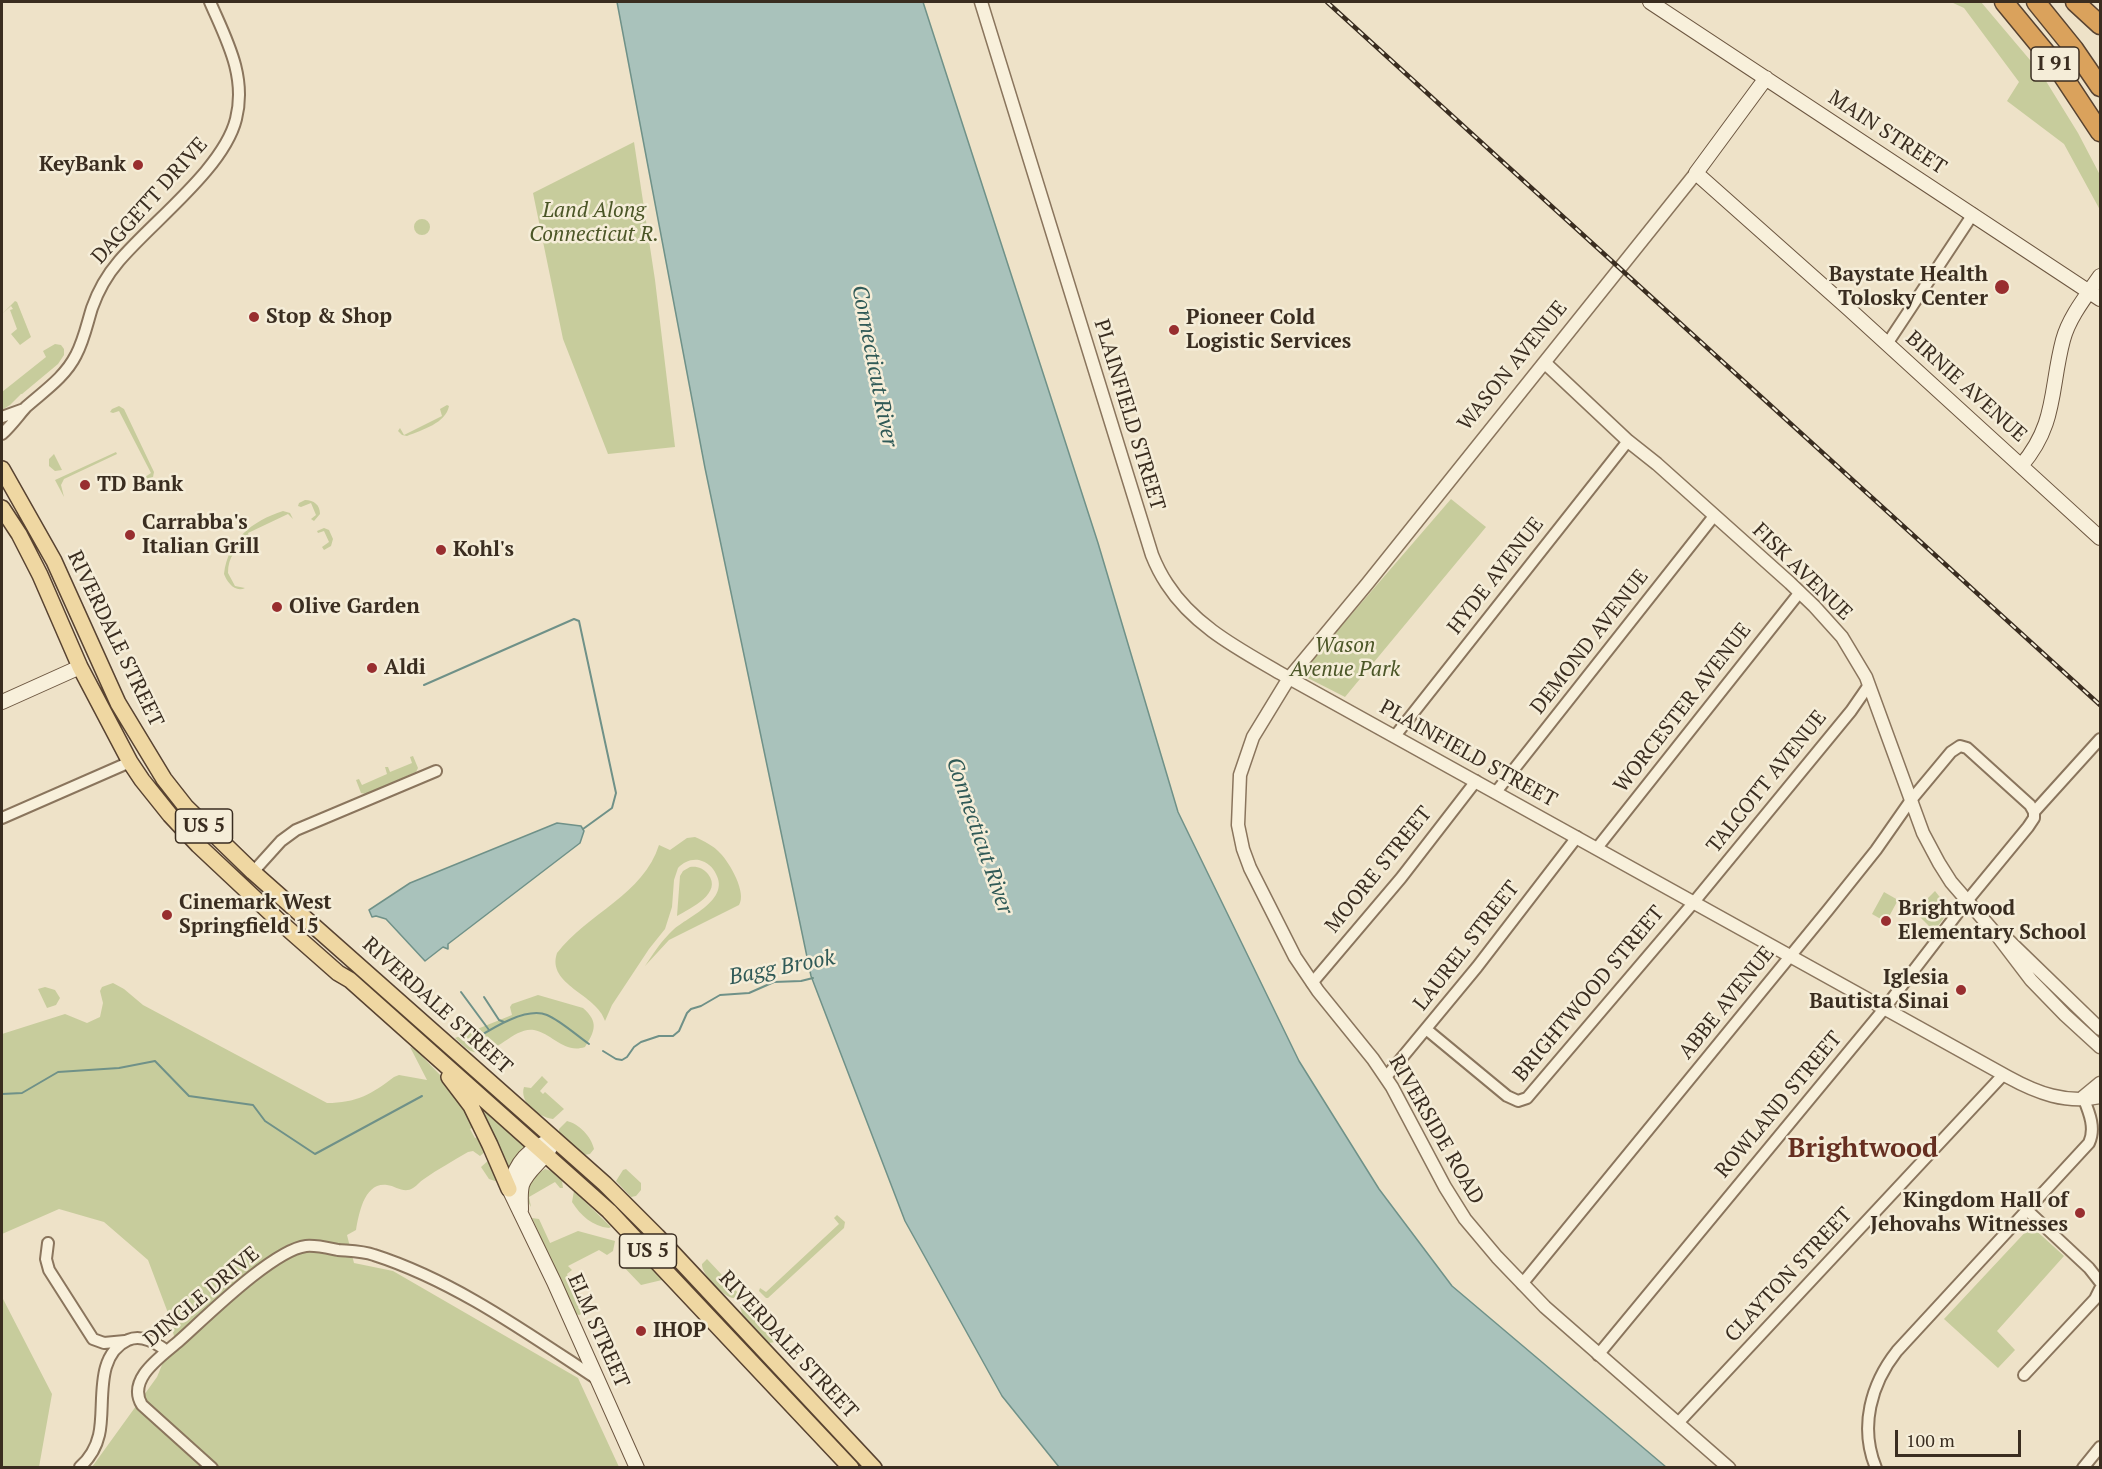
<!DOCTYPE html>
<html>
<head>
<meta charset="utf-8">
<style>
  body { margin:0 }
  #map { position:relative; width:2102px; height:1469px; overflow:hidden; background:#eee2c8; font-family:"PT Serif",serif }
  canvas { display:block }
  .frame { position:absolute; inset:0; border:3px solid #3a2d20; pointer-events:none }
  .scale { position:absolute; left:1895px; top:1430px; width:126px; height:27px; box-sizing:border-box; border:3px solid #3a2d20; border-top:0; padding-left:8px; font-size:18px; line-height:21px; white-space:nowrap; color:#3a2d20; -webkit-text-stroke:4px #f5edd8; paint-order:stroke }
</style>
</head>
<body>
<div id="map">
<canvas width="2102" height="1469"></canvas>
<div class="frame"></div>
<div class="scale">100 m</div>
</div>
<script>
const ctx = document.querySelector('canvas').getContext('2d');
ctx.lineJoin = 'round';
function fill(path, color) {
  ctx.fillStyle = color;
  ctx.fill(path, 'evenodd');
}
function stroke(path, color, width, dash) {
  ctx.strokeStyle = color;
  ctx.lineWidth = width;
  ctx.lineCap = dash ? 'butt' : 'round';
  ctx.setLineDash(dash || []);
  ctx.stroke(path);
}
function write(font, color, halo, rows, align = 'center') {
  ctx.font = font + ' "PT Serif",serif';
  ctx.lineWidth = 5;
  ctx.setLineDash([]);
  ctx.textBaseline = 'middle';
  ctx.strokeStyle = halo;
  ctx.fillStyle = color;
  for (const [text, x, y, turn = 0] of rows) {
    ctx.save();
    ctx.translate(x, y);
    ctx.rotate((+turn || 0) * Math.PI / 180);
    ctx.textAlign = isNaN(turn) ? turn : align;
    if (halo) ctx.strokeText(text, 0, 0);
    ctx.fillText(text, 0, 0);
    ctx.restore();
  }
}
fill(new Path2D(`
  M1951 2H1981L2041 73 2078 133 2100 175V210L2064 144 2007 101 2019 82 1964 8Z
  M634 142 655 280 675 447 608 454 563 339 533 193Z
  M414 227a8 8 0 1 1 16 0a8 8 0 1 1-16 0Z
  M15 301 17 302 31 337 20 345 11 334 17 329 10 310 13 309 11 306 2 314Z
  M55 344 61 345 64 349V355L58 364 22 394H21L10 405 2 410V392L46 357 43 351Z
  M447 405 449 406C446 423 422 430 407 436L402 435 398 431 400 428 404 435 442 416 440 409Z
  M119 406 124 409 154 472 153 477 148 480 145 477 151 473 119 411 113 413 110 412 112 409Z
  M116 452 117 454 64 479 61 485 64 497 55 480Z
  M54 454 62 470 55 471 49 466V459Z
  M1451 499 1486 527 1345 697 1300 674Z
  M305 500C314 500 320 505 320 514L314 521 311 519 316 515 311 503 301 507 298 506 299 503Z
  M283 511 290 513 293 519 288 514 248 533 250 540C236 547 228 557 228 573L235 586 245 588C235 593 227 582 224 574 228 540 252 521 283 511Z
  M324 528 329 530 333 539 331 546 324 550 322 547 329 542 324 531 318 533 317 531Z
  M413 756 418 768 416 772 366 794 361 793 356 780 359 779 362 785 387 774 385 767H388L390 772 412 763 410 757Z
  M695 837C704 841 714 846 720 853 730 863 747 893 739 905L669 940 645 966C653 954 662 940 673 930 689 916 730 900 716 874 713 867 707 862 699 860 690 859 684 862 678 868L674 880 672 907 665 929 649 949 612 1005 605 1021C597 994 546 985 557 953 587 914 644 894 659 845L670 850 687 838Z
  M690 867C697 866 703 868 708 874 723 893 691 908 677 916L680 876 683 871Z
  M1935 891 1950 910 1934 931 1919 916 1920 906Z
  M1884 892 1898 900 1886 922 1872 914Z
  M113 983 124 989 143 1005 327 1103C356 1103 372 1094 394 1077L399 1075 427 1080 410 1047 415 1049 442 1077 476 1126 470 1129 475 1138 479 1137 486 1151 480 1156 473 1151 468 1152C453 1161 438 1169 424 1179 420 1181 417 1186 413 1188 404 1194 396 1186 387 1185 364 1182 359 1214 356 1230L347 1235 354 1263 393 1271 578 1378 619 1467H92L157 1377 174 1336 168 1313 148 1260 104 1222 59 1209 2 1234V1034L65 1014 87 1023 100 1017 103 1003 100 991 102 987Z
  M45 987 55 990 60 998 56 1005 47 1008 38 989Z
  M538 995 583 1008C599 1022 595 1031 585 1047 564 1054 553 1034 534 1030 512 1026 491 1063 469 1050 464 1047 460 1042 455 1038L512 1015 510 1007 512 1004Z
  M542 1076 548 1082 540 1091 543 1094 545 1092 564 1109 553 1119C538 1117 519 1102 524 1087L531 1088Z
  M474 1102 525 1147 510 1169 507 1168Z
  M567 1121C579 1124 591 1136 594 1149L590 1154 584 1155 559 1132V1129Z
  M490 1159 501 1183 489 1179 481 1167Z
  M545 1169 551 1171 562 1181 563 1188H560L555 1182 529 1197 531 1207C521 1191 531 1178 545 1169Z
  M626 1169 641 1183V1190L636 1196 631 1197 616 1181 623 1170Z
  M574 1191 611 1227 609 1228C592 1226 581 1216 572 1202Z
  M837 1215 845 1222 844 1228 768 1298H766L759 1291 760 1288 766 1292 839 1224 834 1218Z
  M532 1218 539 1219 550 1243 578 1231 615 1241 613 1251 607 1255 599 1250 568 1266 572 1270 567 1274 582 1307 585 1309 588 1306 590 1307 588 1311 579 1315 576 1314Z
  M2031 1226 2064 1256 1997 1331 2015 1350 1998 1368 1944 1319Z
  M627 1242 662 1278V1280L641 1285 620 1263 619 1260 623 1252 624 1244Z
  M707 1259 722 1275 726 1271 729 1272 724 1278 739 1294 734 1298C724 1298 701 1274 702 1264Z
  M2 1297 52 1394 39 1467H2Z
  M745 1300 779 1337 775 1342 769 1343 742 1314 740 1306Z`), '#c7cc9c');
const water = new Path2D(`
  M617 2H923L1098 543 1178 812 1299 1061 1379 1189 1452 1286 1666 1467H1059L1002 1396 905 1221 811 976 705 468Z
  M557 823 581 826 584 831 580 843 448 944V949L443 947 425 961 386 919 376 916 372 917 369 910 410 883Z`);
fill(water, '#a9c2bb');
stroke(water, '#6f9188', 1.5);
stroke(new Path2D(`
  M424 685 574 619 579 621 616 793 612 808 583 829
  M461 992 489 1030
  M484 997 499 1020 504 1022
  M470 1042C488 1031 525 1006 547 1015 561 1021 576 1035 589 1044
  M603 1051 616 1059 622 1060 627 1057 634 1047 641 1042 659 1036H673L679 1031 687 1013 691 1009 701 1006 720 995 749 993 774 982 801 981 813 978
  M2 1094 22 1093 58 1072 119 1068 155 1061 189 1096 253 1105 265 1121 315 1154 422 1096`), '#6f9188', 2);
const minor = new Path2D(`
  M1887 344 1973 214
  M2 417 24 409
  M2 434C11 426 18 416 26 407 44 391 65 377 76 355 84 340 87 324 92 308 98 291 107 275 119 261 153 221 224 168 236 119 247 76 226 39 210 2
  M1395 736 1628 441
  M1496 792 1714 516
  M2 818 130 762
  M1597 848 1800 592
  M253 872 281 841 296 830 436 771
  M1312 983 1401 878 1476 781
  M1426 1029 1507 1096 1518 1101 1527 1098 1694 902 1851 711 1869 685
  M1386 1077 1477 967 1577 837
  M2028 1211 2089 1268 2100 1282
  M48 1243 46 1259 49 1270 93 1339 104 1343 125 1341
  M1522 1284 1828 910 1876 850 1911 800 1951 752 1960 746 1967 748 2030 805 2034 812
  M1598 1355 1884 1009 1967 901 2028 827 2034 818V812L2100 739
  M2024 1375 2095 1299 2100 1289
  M1678 1423 2003 1075
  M80 1467C90 1458 96 1448 99 1435 106 1406 93 1356 128 1340 142 1334 156 1343 167 1351
  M212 1468 142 1405C126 1379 162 1356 179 1341 206 1317 273 1250 306 1246 316 1245 328 1248 338 1250 350 1251 363 1251 374 1255 455 1281 527 1333 597 1379
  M1876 1468C1859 1427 1871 1384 1897 1351L2089 1143C2096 1128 2089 1112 2083 1097
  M2083 1468 2100 1447`);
const tertiary = new Path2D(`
  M981 2 1152 555C1156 565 1161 575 1167 584 1194 626 1239 649 1280 673L2008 1077C2037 1093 2066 1104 2100 1097
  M1696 173 1367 584 1289 678 1253 737 1240 775 1238 825 1243 849 1250 868 1295 957 1318 991 1373 1059 1392 1087 1445 1187 1465 1219 1497 1257 1545 1307 1729 1468
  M1545 363 1628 441 1657 464 1790 583 1814 606 1842 637 1866 677 1923 833 1939 863 1951 882 1996 934 2031 980 2065 1015 2100 1047
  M2006 938 2100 1029
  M2083 1097 2100 1083`);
const secondary = new Path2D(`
  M1650 2 2100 299
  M1766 78 1696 173 1849 309 2100 538
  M2021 466C2057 424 2050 389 2063 340 2069 317 2087 295 2100 276
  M2 702 80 667
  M554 1139C528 1149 516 1161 509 1189L554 1282 637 1468
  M521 1210C521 1202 520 1193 522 1185 527 1170 544 1161 551 1146`);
const primary = new Path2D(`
  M2 469 54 561 118 703 164 779 186 807 253 872 605 1184 657 1236 874 1468
  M2 508 19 534 40 575 80 667 130 762 142 780 170 815 198 845 279 921 338 973 350 980 609 1211 851 1468
  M449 1077 471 1106 490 1145 509 1189`);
const motorway = new Path2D(`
  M2004 2 2055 64 2100 132
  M2036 2 2074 49 2100 87
  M2075 2 2100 25`);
stroke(minor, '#8a755d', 14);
stroke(tertiary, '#8a755d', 15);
stroke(secondary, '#6c5640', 16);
stroke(primary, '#584331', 18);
stroke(motorway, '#584331', 21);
stroke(minor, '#f8f0db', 10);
stroke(tertiary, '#f8f0db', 12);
stroke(secondary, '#f8f0db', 14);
stroke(primary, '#efd7a2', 15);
stroke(motorway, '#daa25c', 18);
const rail = new Path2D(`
  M1327 2 2100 705`);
stroke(rail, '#3a2d20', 4.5);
stroke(rail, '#f5edd8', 2, [7]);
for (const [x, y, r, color] of [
  [138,165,6,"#982e2f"],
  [2002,287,8,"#982e2f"],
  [254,317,6,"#982e2f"],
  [1174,330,6,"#982e2f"],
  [85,485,6,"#982e2f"],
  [130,535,6,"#982e2f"],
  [441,550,6,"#982e2f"],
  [277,607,6,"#982e2f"],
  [372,668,6,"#982e2f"],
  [167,915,6,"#982e2f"],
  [1886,921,6,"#982e2f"],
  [1961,990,6,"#982e2f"],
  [2080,1213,6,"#982e2f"],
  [641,1331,6,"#982e2f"]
]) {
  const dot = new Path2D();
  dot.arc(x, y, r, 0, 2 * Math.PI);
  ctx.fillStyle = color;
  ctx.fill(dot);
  stroke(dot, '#f5edd8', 2);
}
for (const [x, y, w] of [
  [2055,64,48],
  [204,826,57],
  [648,1251,57]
]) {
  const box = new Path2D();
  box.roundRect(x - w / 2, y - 17, w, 34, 4.5);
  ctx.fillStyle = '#f5edd8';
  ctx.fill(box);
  stroke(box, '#3a2d20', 1.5);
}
write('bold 20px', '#3a2d20', null, [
  ["I 91",2055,64],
  ["US 5",204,826],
  ["US 5",648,1251]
]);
write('21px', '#3a2d20', '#f5edd8', [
  ["MAIN STREET",1887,133,33],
  ["DAGGETT DRIVE",150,201,-48],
  ["WASON AVENUE",1513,366,-51],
  ["BIRNIE AVENUE",1966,387,42],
  ["PLAINFIELD STREET",1129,415,73],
  ["FISK AVENUE",1802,572,44],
  ["HYDE AVENUE",1496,576,-52],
  ["RIVERDALE STREET",115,639,64],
  ["DEMOND AVENUE",1590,642,-52],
  ["WORCESTER AVENUE",1683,708,-52],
  ["PLAINFIELD STREET",1468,754,29],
  ["TALCOTT AVENUE",1767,782,-51],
  ["MOORE STREET",1379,870,-51],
  ["LAUREL STREET",1467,946,-52],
  ["BRIGHTWOOD STREET",1589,994,-50],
  ["ABBE AVENUE",1727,1003,-51],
  ["RIVERDALE STREET",437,1006,42],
  ["ROWLAND STREET",1779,1105,-50],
  ["RIVERSIDE ROAD",1436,1130,60],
  ["CLAYTON STREET",1789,1275,-47],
  ["DINGLE DRIVE",202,1297,-40],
  ["ELM STREET",598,1331,66],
  ["RIVERDALE STREET",788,1345,47]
]);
write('bold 21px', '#3a2d20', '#f5edd8', [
  ["KeyBank",126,165,"right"],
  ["Baystate Health",1988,275,"right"],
  ["Tolosky Center",1988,299,"right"],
  ["Stop & Shop",266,317],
  ["Pioneer Cold",1186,318],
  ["Logistic Services",1186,342],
  ["TD Bank",97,485],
  ["Carrabba's",142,523],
  ["Italian Grill",142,547],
  ["Kohl's",453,550],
  ["Olive Garden",289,607],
  ["Aldi",384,668],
  ["Cinemark West",179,903],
  ["Springfield 15",179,927],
  ["Brightwood",1898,909],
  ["Elementary School",1898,933],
  ["Iglesia",1949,978,"right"],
  ["Bautista Sinai",1949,1002,"right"],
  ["Kingdom Hall of",2068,1201,"right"],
  ["Jehovahs Witnesses",2068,1225,"right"],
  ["IHOP",653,1331]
], 'left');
write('italic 21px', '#4b5627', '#f5edd8', [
  ["Land Along",594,211],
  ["Connecticut R.",594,235],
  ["Wason",1345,646],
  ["Avenue Park",1345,670]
]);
write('italic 22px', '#305a57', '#f5edd8', [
  ["Connecticut River",874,366,79],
  ["Connecticut River",979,836,71],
  ["Bagg Brook",782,968,-11]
]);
write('bold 27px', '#662f21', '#f5edd8', [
  ["Brightwood",1863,1149]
]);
</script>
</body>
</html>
